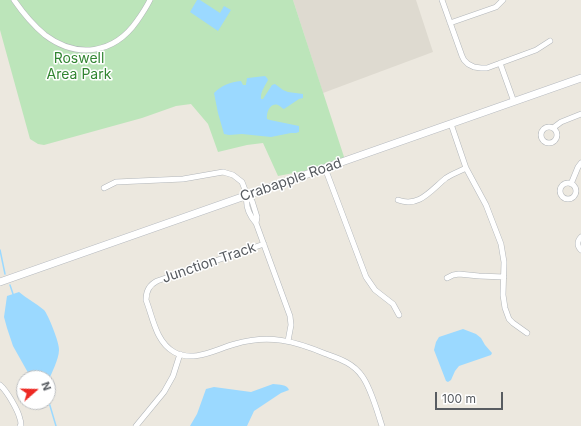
<!DOCTYPE html>
<html>
<head>
<meta charset="utf-8">
<style>
  body { margin:0 }
  #map { position:relative; width:581px; height:426px; overflow:hidden; background:#ece8df; font-family:Inter,sans-serif }
  canvas { display:block }
  .north { position:absolute; left:16px; top:370px; width:40px; height:40px; box-sizing:border-box; background:#fff; border:1px solid #bcbec0; border-radius:50%; rotate:70deg; font-size:11px; font-weight:700; line-height:16px; text-align:center; color:#585c61 }
  .north::after { content:''; display:block; margin:auto; width:14px; height:18px; background:#ed2923; clip-path:polygon(50% 0,100% 100%,50% 72%,0 100%) }
  .scale { position:absolute; left:435px; top:392px; width:68px; height:18px; box-sizing:border-box; border:2px solid #585c61; border-top:0; padding-left:5px; font-size:12px; line-height:14px; white-space:nowrap; color:#585c61; -webkit-text-stroke:3px #fff; paint-order:stroke }
</style>
</head>
<body>
<div id="map">
<canvas width="581" height="426"></canvas>
<div class="north">N</div>
<div class="scale">100 m</div>
</div>
<script>
const ctx = document.querySelector('canvas').getContext('2d');
ctx.lineJoin = 'round';
function fill(path, color) {
  ctx.fillStyle = color;
  ctx.fill(path, 'evenodd');
}
function stroke(path, color, width, dash) {
  ctx.strokeStyle = color;
  ctx.lineWidth = width;
  ctx.lineCap = dash ? 'butt' : 'round';
  ctx.setLineDash(dash || []);
  ctx.stroke(path);
}
function write(font, color, halo, rows, align = 'center') {
  ctx.font = font + ' Inter,sans-serif';
  ctx.lineWidth = 3;
  ctx.setLineDash([]);
  ctx.textBaseline = 'middle';
  ctx.strokeStyle = halo;
  ctx.fillStyle = color;
  for (const [text, x, y, turn = 0] of rows) {
    ctx.save();
    ctx.translate(x, y);
    ctx.rotate((+turn || 0) * Math.PI / 180);
    ctx.textAlign = isNaN(turn) ? turn : align;
    if (halo) ctx.strokeText(text, 0, 0);
    ctx.fillText(text, 0, 0);
    ctx.restore();
  }
}
fill(new Path2D(`
  M293 0H416L433 52 323 93Z`), '#dedad0');
fill(new Path2D(`
  M0 0H293L346 163 278 176 263 143 247 145 218 152 208 124 191 104 176 106 142 118 44 145 38 144 30 139 0 30Z`), '#bce5ba');
fill(new Path2D(`
  M197 0H200L220 13 224 6 231 10 218 31 190 12Z
  M265 76 267 78 268 80C265 86 260 92 261 99H263L272 85 275 84 283 90 288 92 303 94V98L299 99 284 109C283 109 279 105 278 105 270 102 266 113 267 119L270 120 299 126V132L296 133H291L271 137 242 134 229 135 224 134 218 113 214 93C222 85 230 82 241 81L243 85H246V84L247 78H248Z
  M19 292C27 299 36 303 44 310 48 314 60 344 59 350 59 359 51 374 48 382V378H31L13 346 7 328 4 317 7 296Z
  M463 329 476 334 481 338 485 345 492 353 491 355 459 366 455 371 451 380 448 382 446 381 434 350 436 342 439 337Z
  M273 384C280 385 287 384 289 390L281 393 254 411 247 426H190L197 414 206 389 214 387 251 392Z`), '#9bd9ff');
stroke(new Path2D(`
  M0 250 5 274
  M10 285 13 294
  M48 399 56 426`), '#9bd9ff', 1.5);
const street = new Path2D(`
  M14 0C23 13 33 25 45 35 77 59 114 54 137 21 142 14 146 8 150 0
  M442 0 462 56 464 60 468 64 474 67 481 68H487L536 50 550 41
  M450 23 496 7 503 0
  M500 63 514 102
  M451 124 466 168 486 205 501 244 504 262 503 295 505 308 509 319 513 323 527 333
  M541 135a8 8 0 1 1 16 0a8 8 0 1 1-16 0Z
  M553 128 561 122 581 114
  M325 168 366 277 375 290 393 304 399 315
  M560 191a8 8 0 1 1 16 0a8 8 0 1 1-16 0Z
  M571 184 578 167 581 163
  M104 188 116 182 183 179 223 172 233 175 242 182 247 195 252 201 257 217 256 223 290 316 291 325 288 341
  M247 195C245 206 249 215 256 223
  M398 200C419 208 431 190 446 178 452 174 460 171 466 168
  M581 237C577 241 577 246 581 250
  M264 244 157 281C149 285 146 291 146 300 153 318 156 342 174 352 194 363 216 349 235 344 269 334 295 341 326 354 340 359 353 363 362 376 371 388 377 411 382 426
  M447 278 453 275 459 274 479 276 504 277
  M0 385C7 391 18 410 20 419 21 421 21 423 21 426H20
  M136 426 164 392 173 376 180 354`);
const secondary = new Path2D(`
  M0 282 581 78`);
stroke(street, '#b2b6ba', 6);
stroke(secondary, '#b5b9bf', 8);
stroke(street, '#fff', 5);
stroke(secondary, '#fff', 7);
write('14px', '#328532', '#fff', [
  ["Roswell",79,59],
  ["Area Park",79,75]
]);
write('14px', '#585c61', '#fff', [
  ["Crabapple Road",291,180,-19],
  ["Junction Track",209,263,-19]
]);
</script>
</body>
</html>
